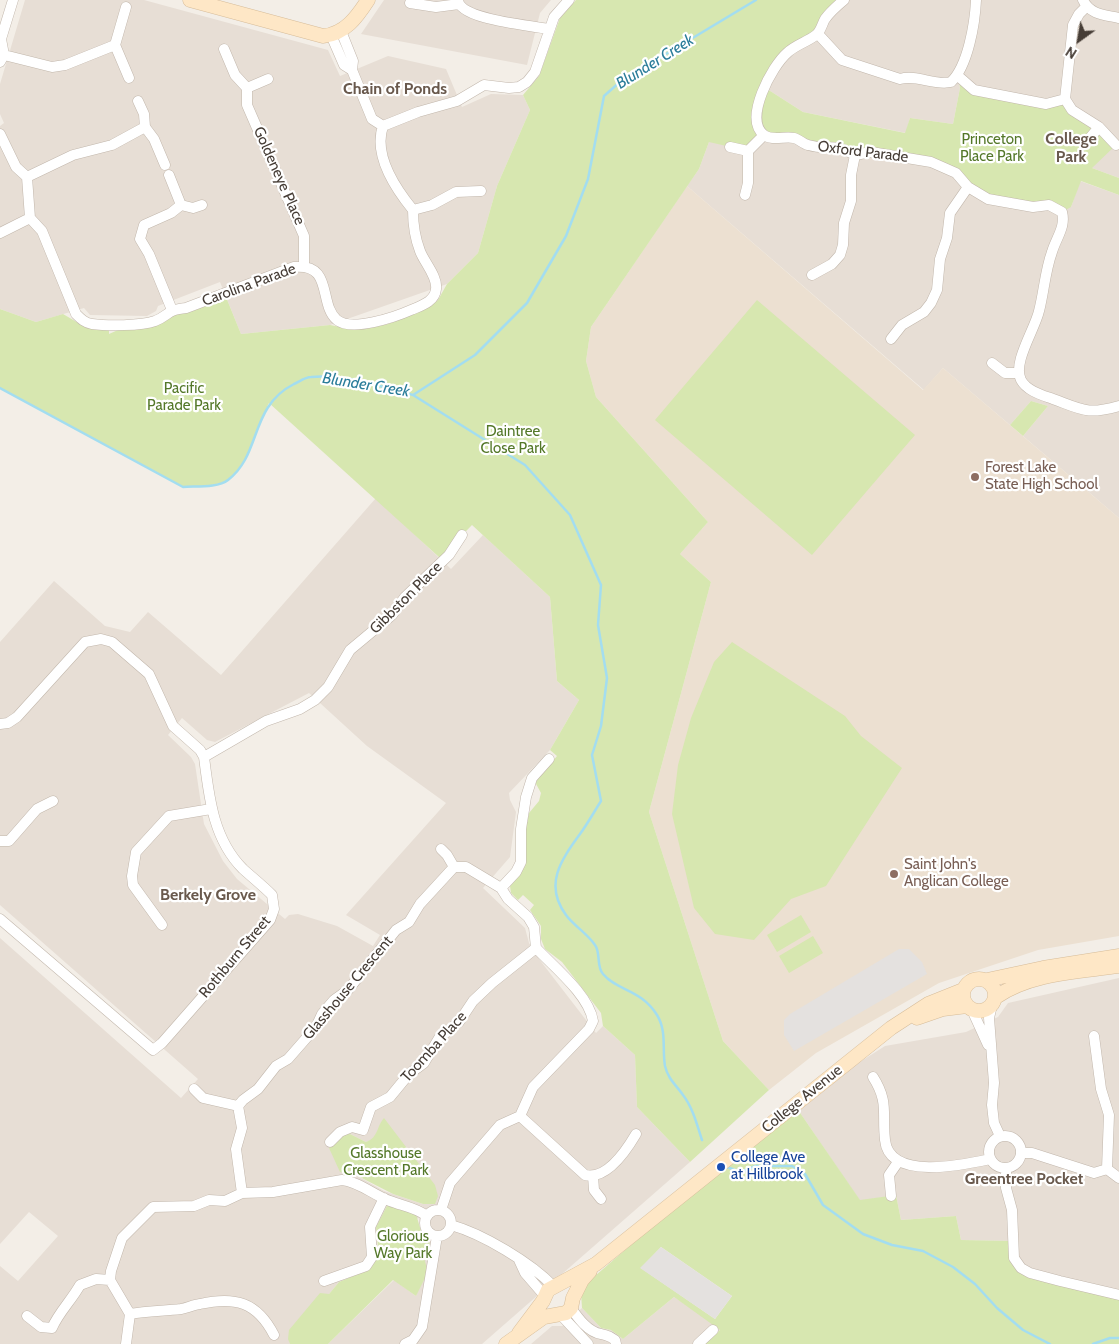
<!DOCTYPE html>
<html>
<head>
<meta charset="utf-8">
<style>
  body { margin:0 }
  #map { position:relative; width:1119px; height:1344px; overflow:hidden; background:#f3eee7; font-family:Cabin,sans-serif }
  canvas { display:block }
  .north { position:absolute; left:1054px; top:15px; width:50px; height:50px; -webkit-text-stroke:4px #fff; paint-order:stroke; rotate:212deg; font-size:14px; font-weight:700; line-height:20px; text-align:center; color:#463d36 }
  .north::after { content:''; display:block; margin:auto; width:18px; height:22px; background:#463d36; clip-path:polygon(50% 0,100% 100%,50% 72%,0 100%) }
</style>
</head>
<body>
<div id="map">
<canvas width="1119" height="1344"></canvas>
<div class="north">N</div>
</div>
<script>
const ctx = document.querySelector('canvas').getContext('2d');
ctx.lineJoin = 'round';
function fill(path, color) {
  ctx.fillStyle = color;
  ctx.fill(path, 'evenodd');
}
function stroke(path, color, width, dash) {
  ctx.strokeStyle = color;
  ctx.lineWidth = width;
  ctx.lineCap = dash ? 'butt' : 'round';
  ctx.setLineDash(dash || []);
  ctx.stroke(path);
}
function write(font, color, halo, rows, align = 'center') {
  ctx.font = font + ' Cabin,sans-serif';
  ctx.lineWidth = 4.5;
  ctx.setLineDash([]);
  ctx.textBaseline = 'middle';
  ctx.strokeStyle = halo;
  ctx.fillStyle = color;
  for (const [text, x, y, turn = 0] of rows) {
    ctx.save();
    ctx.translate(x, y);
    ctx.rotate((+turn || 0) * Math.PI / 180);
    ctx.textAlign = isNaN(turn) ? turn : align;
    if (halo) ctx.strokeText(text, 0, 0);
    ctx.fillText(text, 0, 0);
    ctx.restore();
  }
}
fill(new Path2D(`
  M25 0H144L328 50 340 76 388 56 446 69 462 107 491 94 523 95 530 110 497 186 478 253 447 284 330 325 241 334 220 282 158 306 156 311 147 316 90 315 84 308 36 322 0 309V126L4 123 0 114V84Z
  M384 0H551L540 13 527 65 361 34Z
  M844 0H1119V178L1092 168 1046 104 974 90 958 77 960 88 953 124 910 118 906 133 803 112 764 87 777 63Z
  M764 135 931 162 1071 207 1080 181 1119 195V518L1023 436 1048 406 1031 401 1010 425 943 368 924 390 687 186 699 169 709 142Z
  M376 498 451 569 483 535 550 597 557 681 579 700 550 750 509 793 510 800 516 812 510 857 483 888 525 928 529 943 539 959 596 1033 603 1026 635 1055 637 1107 690 1162 482 1344H328L394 1280 416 1296 428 1239 421 1231 419 1218 376 1235 379 1257 373 1266 339 1282 329 1294 325 1295 289 1335 290 1344H0V1266L18 1281 58 1236 29 1212 0 1244V938L181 1098 198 1079 0 905V642L54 581 105 626 130 632 148 612 221 675ZM309 693 367 746 446 803 346 915 380 935 373 946 337 926 298 914 289 915 285 919 237 879 223 861 204 824 195 764 191 757 168 735 182 718 207 740 215 742ZM348 1133 366 1142 373 1140 378 1133 435 1204H423L384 1191 352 1173Z
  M1119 978V1295L1021 1268 1013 1241 961 1240 956 1216 901 1220 896 1195 860 1201 794 1104 885 1046 966 1032 998 1017 1008 1003Z
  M674 1297 717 1325 720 1330 704 1344H531L552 1326H562L582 1308 601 1328 611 1330 623 1339Z`), '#e7ded5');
fill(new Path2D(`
  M687 186 923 390 943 368 1119 518V936L1038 950 939 983 816 1053 769 1090 723 1041 649 812 711 582 680 554 708 522 596 397 586 361 591 327Z`), '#ece0d1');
fill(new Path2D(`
  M576 0H844L818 34 788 52 764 87 803 112 905 133 910 118 953 124 960 88 958 76 974 90 1046 104 1065 99 1116 145 1092 168 1119 178V195L1081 181 1071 207 1062 212 988 199 944 167 855 155 771 137 748 151 709 142 699 169 591 327 586 361 596 397 708 522 680 554 711 582 649 812 723 1041 769 1090 690 1162 637 1107 635 1055 603 1026 601 1013 562 962 545 949 541 939V926L530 910 534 905 523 895 518 900 511 893 510 886 525 866V832L529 813 539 801 541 793 535 782 557 756 550 750 579 700 557 681 550 597 472 525 440 558 269 403C259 422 246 472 226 481 213 487 197 486 183 487L0 388V309L36 322 63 314 80 324 109 327V334L127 326 226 297 241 334 330 325 351 329 368 328 388 324 431 305 438 300 447 284 478 253 497 186 530 110 523 95 539 76 560 18Z
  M757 300 915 435 812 555 655 420Z
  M1031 401 1048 406 1023 436 1010 425Z
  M732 642 845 716 861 736 902 768 826 886 791 899 754 940 715 934 694 908 672 814 678 765 691 718 714 662Z
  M801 915 811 932 777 952 767 935Z
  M813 936 823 953 789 973 779 956Z
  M794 1104 860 1200 896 1195 901 1220 956 1216 961 1240 1013 1241 1021 1268 1119 1295V1344H704L720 1330 674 1297 623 1339 611 1330 601 1328 582 1308 581 1293 588 1282ZM661 1247 732 1296 715 1319 641 1268Z
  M384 1118 435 1185 438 1196 435 1204H423L393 1194 352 1173 340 1172 329 1148 344 1134 348 1133 366 1142C379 1137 376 1127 384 1118Z
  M387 1206H396L416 1214 421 1231 432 1247 431 1259 424 1258 428 1272 416 1296 393 1280 328 1344H290L288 1339 289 1330 320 1293 329 1294 339 1282 365 1271 379 1257 376 1227Z`), '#d7e7b0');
fill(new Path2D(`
  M899 949H909L922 962 927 974 794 1051 784 1035V1020L790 1014Z
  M661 1247 732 1296 715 1319 640 1268Z`), '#e4e1df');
stroke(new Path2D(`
  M0 388 183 487C196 486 218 488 228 480 262 454 249 407 294 384 299 382 305 377 311 377 345 374 379 386 413 395L475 355 527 303 566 236 588 179 604 96 621 81 756 0
  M413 395 525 465 570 515 601 585 598 625 607 678 601 726 592 755 601 801C594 812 588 823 580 834 562 859 543 884 566 915 574 926 587 933 595 945 601 953 596 966 603 974 617 991 641 989 657 1015 667 1031 662 1049 665 1066 668 1079 676 1085 683 1095 693 1108 697 1125 702 1140
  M727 1167 740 1172 756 1166H792L805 1174 823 1205 863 1234 892 1245 923 1251 953 1267 975 1284 997 1308 1023 1330 1050 1344
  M1093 1344 1110 1338H1119`), '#a3ddf0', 2.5);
const street = new Path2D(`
  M458 0C460 20 530 25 548 29
  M844 0C838 5 830 12 825 19 822 24 821 31 816 35 807 42 795 45 787 53 772 66 743 119 764 135 772 141 785 136 794 138 799 139 803 144 808 145 829 151 833 142 855 155L871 152 931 162 956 173 968 187 988 199 1033 207 1049 205 1062 212C1066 227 1056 238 1052 252 1045 271 1044 292 1039 311 1035 329 1012 363 1021 380 1027 391 1042 395 1053 399 1083 410 1087 415 1119 406
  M1083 0C1090 15 1105 15 1119 18
  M410 3 436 7 459 4
  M126 7 115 45 129 78
  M341 31 353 61 352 70 372 119 383 126 418 112 457 101 484 85 509 88 519 87 527 82 535 72 554 17 569 0
  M818 34 842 60 900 79C917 74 934 86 951 82 968 66 975 23 976 0
  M331 35 344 65 352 70
  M224 49 235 75 247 88V105L304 236V266
  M4 55 52 67 65 65 115 45
  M0 62 4 55 1 39 13 0
  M958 76 974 90 1046 104 1065 99 1072 110 1099 127 1116 145
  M247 88 268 79
  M1065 99 1073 25 1079 14 1086 7
  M138 101 144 114 145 127 154 139 165 165
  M0 134 16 167 27 177 30 218 42 231 76 314C81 319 85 323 92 324 107 326 141 326 155 321 170 315 166 310 186 308L294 267C334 263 318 304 337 320 352 332 395 317 411 310 420 306 435 302 436 289 438 277 424 262 420 251 415 238 413 224 413 210 395 188 373 155 383 126
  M1089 139 1099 127
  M730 147 748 151 764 135
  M169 175 181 205 193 208 202 205
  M27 177 73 155 112 145 145 127
  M745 195 748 183V151
  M413 210 432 205 456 192 481 191
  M0 233 30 218
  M812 275 832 264 840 255 843 245 844 223 851 201V175L855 155
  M172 310 149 254 140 239 144 225 171 213 181 205
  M891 339 902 325 924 312 931 303 937 290 940 259 947 238 950 213 968 187
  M992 363 1005 373H1019
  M204 757 266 721 300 709 315 700 328 687 350 650 392 615 405 597 449 555 462 535
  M0 841H9L37 809 53 801
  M441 849 447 855 454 867
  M501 888 516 872 521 862V829L526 797 532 778 549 759
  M0 919 153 1050 162 1043 270 920 274 909 272 895C263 886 253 878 243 869 213 839 209 797 204 757L200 750 173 726 149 674 112 642 101 639 85 642 17 717 8 723 0 724
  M162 925 133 885 132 876 136 852 169 816 211 809
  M992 1005 989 1018 994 1083 992 1105 994 1123 1000 1136
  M972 1010 988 1045
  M1094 1036 1101 1089 1109 1115 1107 1169
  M873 1077C889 1102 882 1113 885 1140 889 1181 963 1165 990 1159
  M194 1089 203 1098 238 1106
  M520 1116 585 1175C607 1180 626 1151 636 1134
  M989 1152a16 16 0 1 1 32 0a16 16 0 1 1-32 0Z
  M330 1142 340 1132 352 1127 363 1130 371 1107 390 1097 409 1074 424 1063 439 1038 459 1022 473 1001 492 983 536 948
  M1022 1153H1032L1094 1173 1107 1169 1119 1178
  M1006 1169V1188L1012 1210 1014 1258 1021 1268 1030 1273 1060 1281 1119 1295
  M593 1176 594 1190 601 1199
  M242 1193 236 1149 242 1128 238 1106 243 1100 258 1089 276 1066 288 1059 316 1027 322 1014 334 1000 348 990 396 930 409 922 420 904 454 867H466L501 888 508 899 528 917 534 927 536 948C554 967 589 995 593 1021L589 1029 533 1087 520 1116 500 1125 450 1183 441 1210
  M891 1196 889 1175 898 1162
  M425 1223a13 13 0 1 1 26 0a13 13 0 1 1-26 0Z
  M451 1225C483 1234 531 1263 553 1286
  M519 1260 525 1273 544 1295
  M324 1281 366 1266 372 1257 370 1227 384 1198
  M571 1308C578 1318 588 1332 601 1334 608 1336 609 1335 615 1340L616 1344
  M130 1314C147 1311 164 1311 181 1309 187 1308 193 1305 200 1304 235 1296 257 1302 274 1335
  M561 1315 588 1344
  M27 1316 41 1327 52 1328C59 1312 71 1301 80 1285L96 1279 110 1280
  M126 1344 130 1314 110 1280 111 1271 122 1238 153 1207 194 1206 209 1200 225 1201 242 1193 273 1192 342 1180C360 1182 373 1195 390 1201 403 1206 415 1207 427 1216
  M405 1344 413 1340 422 1327 437 1236
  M698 1344 713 1330`);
const secondary = new Path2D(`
  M190 0 323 36C345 34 357 17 368 0
  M963 995a16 16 0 1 1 32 0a16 16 0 1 1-32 0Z
  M987 980 1043 968 1119 956
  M996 997C1031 973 1078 972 1119 966
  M917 1018 943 1009 967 1006
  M519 1333 543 1301 548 1290 596 1264 891 1028 928 1004 963 990
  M506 1344 544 1317 566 1313 571 1308 573 1298 582 1280 590 1271`);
stroke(street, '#c2b7ac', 11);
stroke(secondary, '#d6bc99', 15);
stroke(street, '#fff', 10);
stroke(secondary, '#fee7c6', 14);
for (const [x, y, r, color] of [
  [975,477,5,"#8d6e63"],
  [894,874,5,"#8d6e63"],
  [721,1167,5,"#1a4fb4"]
]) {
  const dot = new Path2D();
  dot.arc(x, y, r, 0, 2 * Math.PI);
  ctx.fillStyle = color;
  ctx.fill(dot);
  stroke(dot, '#fff', 2);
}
write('15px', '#547829', '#fff', [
  ["Princeton",992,140],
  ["Place Park",992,157],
  ["Pacific",184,389],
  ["Parade Park",184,406],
  ["Daintree",513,432],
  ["Close Park",513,449],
  ["Glasshouse",386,1154],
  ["Crescent Park",386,1171],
  ["Glorious",403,1237],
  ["Way Park",403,1254]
]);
write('15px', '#463d36', '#fff', [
  ["Oxford Parade",863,152,7],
  ["Goldeneye Place",279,176,66],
  ["Carolina Parade",249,285,-20],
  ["Gibbston Place",406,598,-45],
  ["Rothburn Street",235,957,-50],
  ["Glasshouse Crescent",348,988,-50],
  ["Toomba Place",434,1047,-48],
  ["College Avenue",802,1099,-39]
]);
write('15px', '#785e54', '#fff', [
  ["Forest Lake",985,468],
  ["State High School",985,485],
  ["Saint John's",904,865],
  ["Anglican College",904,882]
], 'left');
write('15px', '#164399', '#fff', [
  ["College Ave",731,1158],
  ["at Hillbrook",731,1175]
], 'left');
write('italic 16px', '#2b7d9a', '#fff', [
  ["Blunder Creek",655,62,-32],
  ["Blunder Creek",366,385,9]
]);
write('bold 16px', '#69594d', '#fff', [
  ["Chain of Ponds",395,89],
  ["College",1071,139],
  ["Park",1071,157],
  ["Berkely Grove",208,895],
  ["Greentree Pocket",1024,1179]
]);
</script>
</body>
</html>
